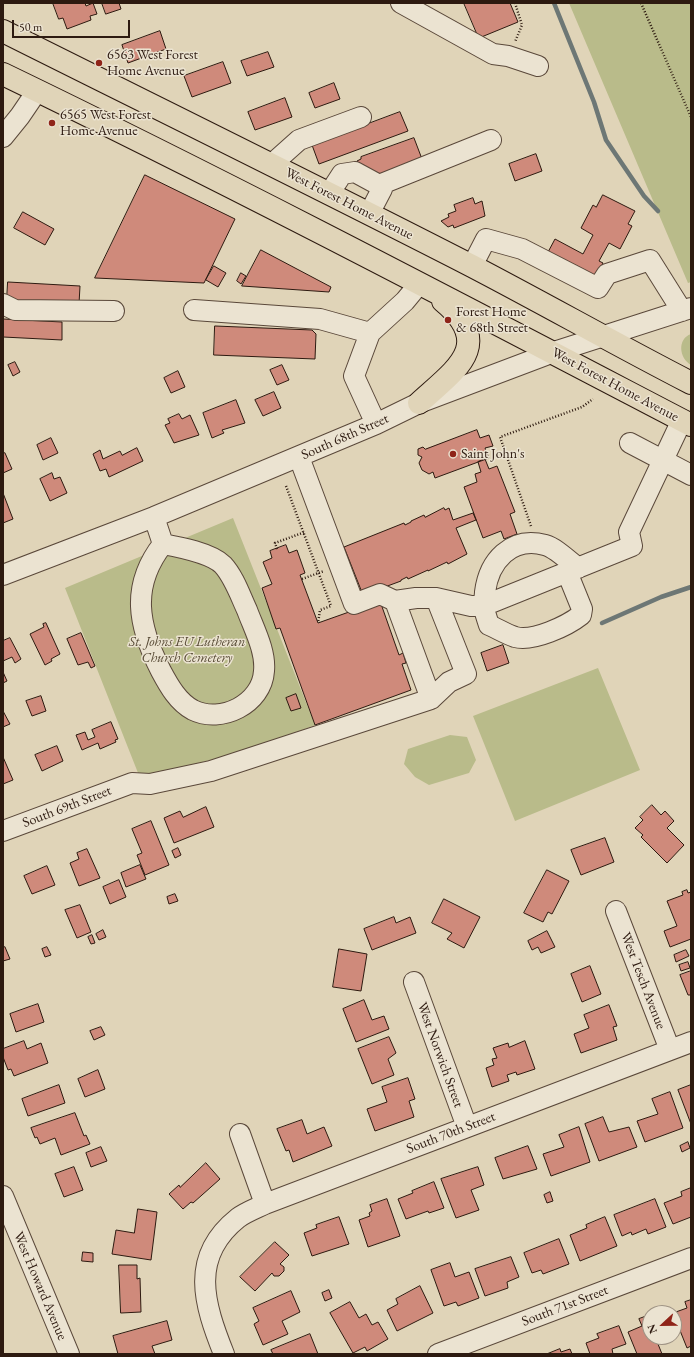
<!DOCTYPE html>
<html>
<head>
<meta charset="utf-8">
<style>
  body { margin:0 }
  #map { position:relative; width:694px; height:1357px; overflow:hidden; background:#e0d4b8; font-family:"EB Garamond",serif }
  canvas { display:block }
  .frame { position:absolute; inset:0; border:4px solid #2d1a10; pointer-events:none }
  .north { position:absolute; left:642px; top:1305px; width:40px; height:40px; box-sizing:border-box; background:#ebe3d1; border:1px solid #9f9384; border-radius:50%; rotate:248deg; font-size:11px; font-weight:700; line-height:16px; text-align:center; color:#2d1a10 }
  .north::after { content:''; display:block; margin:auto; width:14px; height:18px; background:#8f2418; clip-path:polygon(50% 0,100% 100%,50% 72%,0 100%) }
  .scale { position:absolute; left:12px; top:20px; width:118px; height:18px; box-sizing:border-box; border:2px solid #2d1a10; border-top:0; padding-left:5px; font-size:12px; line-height:14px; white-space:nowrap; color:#2d1a10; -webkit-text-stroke:3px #ebe3d1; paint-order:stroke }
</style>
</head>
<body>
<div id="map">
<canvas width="694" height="1357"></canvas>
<div class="frame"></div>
<div class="north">N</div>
<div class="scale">50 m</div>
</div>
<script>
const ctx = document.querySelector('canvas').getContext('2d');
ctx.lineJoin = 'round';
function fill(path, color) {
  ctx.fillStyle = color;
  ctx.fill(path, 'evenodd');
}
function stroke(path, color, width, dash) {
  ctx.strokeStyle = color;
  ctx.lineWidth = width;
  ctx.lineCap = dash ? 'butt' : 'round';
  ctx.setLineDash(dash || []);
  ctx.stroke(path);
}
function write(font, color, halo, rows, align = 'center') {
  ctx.font = font + ' "EB Garamond",serif';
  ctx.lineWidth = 3;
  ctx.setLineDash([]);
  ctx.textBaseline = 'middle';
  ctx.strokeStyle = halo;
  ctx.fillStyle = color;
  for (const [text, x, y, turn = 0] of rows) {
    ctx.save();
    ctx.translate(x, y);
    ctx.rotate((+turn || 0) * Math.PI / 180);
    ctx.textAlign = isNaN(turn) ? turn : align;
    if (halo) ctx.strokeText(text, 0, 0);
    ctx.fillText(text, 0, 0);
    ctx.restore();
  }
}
fill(new Path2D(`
  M569 3H691V282L688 283Z
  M691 334V365C679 358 677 339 691 334Z
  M233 518 315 725 253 749 140 778 65 588Z
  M598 668 640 770 515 821 473 716Z
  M450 735 467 737 476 760 469 773 429 785 415 777 404 764 408 749Z`), '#b9bb8a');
stroke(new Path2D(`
  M554 3 594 102 606 140 644 196 658 211
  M602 623 661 597 691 587`), '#6d7775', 4.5);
const building = new Path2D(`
  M53 3H85L86 6 93 3 97 14 90 16 91 20 67 29 63 18 59 19Z
  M102 3H119L121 9 106 14Z
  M464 3H510L518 22 479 38Z
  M160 31 166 49 128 63 122 45Z
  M268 52 274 67 247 76 241 61Z
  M223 62 231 83 192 97 184 76Z
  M334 83 340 99 315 108 309 93Z
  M285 98 292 117 255 130 248 112Z
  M400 112 408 131 319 164 312 145Z
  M414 138 422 159 379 178 360 168 357 161 361 159V157Z
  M536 154 542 171 515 181 509 164Z
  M145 175 235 219 204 283 95 278Z
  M603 195 635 211 628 224 632 226 620 249 609 243 599 261 603 263 594 280 547 254 555 239 583 254 593 235 581 228 593 205 596 207Z
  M473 198 475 204 482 201 485 216 454 228 453 225 448 227 441 221 449 217 448 214 456 211 454 205Z
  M23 212 54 229 45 245 14 228Z
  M261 250 331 287 329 292 242 286Z
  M214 266 226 273 218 287 206 280Z
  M241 273 246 276 241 284 237 281Z
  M8 282 80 286 79 304 7 300Z
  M3 319 62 322V340L3 337Z
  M215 326 312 330 316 334 315 359 214 355Z
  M15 362 20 372 13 376 8 365Z
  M282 365 289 380 277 385 270 370Z
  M178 371 185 387 171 393 164 378Z
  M274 392 281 408 263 416 255 400Z
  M236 400 245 423 222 430 224 433 212 438 203 413Z
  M179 414 182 419 190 415 199 435 174 443 165 425 170 423 168 419Z
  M477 430 480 438 489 435 493 446 485 448 489 458 435 478 433 472 429 474 422 470 419 463 422 457 418 455V449L423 447 425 449Z
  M51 438 58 453 43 460 37 445Z
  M137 448 143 461 109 477 106 469 100 471 93 454 100 450 103 459 120 451 122 455Z
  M5 453 12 469 3 473V454Z
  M485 459 489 469 497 466 515 512 510 514 517 534 504 539 501 531 483 538 464 487 477 482 475 474 481 472 478 462Z
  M52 473 54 479 60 477 67 493 50 501 40 479Z
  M3 493 13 519 3 523Z
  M444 508 445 510 449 508 453 520 473 513 476 520 456 528 467 554 448 564 447 562 428 571V570L408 579 407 577 401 580V581L363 595 344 547 404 523 405 525 411 522V521L424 515 425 517Z
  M286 545 289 553 297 550 305 573 300 575 318 623 380 601 399 655 403 653 406 663 402 664 411 690 315 725 280 628 276 629 262 588 272 584 263 562 272 558 270 551Z
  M46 623 60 654 51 659 52 661 45 665 30 634 44 627 43 624Z
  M81 633 95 666 91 668 88 662 78 665 67 639Z
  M10 638 21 659 15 663 12 657 3 661V641Z
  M503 645 509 663 487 671 481 653Z
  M3 672 7 681 3 683Z
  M296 694 301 708 291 711 286 698Z
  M41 696 46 711 32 716 26 701Z
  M3 711 10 724 3 727Z
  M111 722 118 739 115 740 116 742 100 749 98 743 82 750 76 735 85 732 88 740 95 737 92 730Z
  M57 746 63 761 42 771 35 755Z
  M3 757 13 780 3 784Z
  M652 805 661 815 665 811 674 821 667 828 684 845 667 863 641 837 643 835 635 828 643 820 640 817Z
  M206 807 214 827 174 843 164 818 180 811 183 817Z
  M151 821 169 865 145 875 137 855 142 853 132 829Z
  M605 838 614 862 581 875 571 850Z
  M178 848 181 855 175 858 172 851Z
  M87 849 100 878 79 886 70 863 79 859 77 853Z
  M140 865 146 879 126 887 121 873Z
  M47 866 55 885 32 894 24 876Z
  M547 870 569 881 552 914 548 912 543 922 524 913Z
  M119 880 126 897 110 904 103 887Z
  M687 890 688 893 691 892V939L670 947 664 931 677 926 667 901 683 895 682 892Z
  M175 894 178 901 169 904 167 897Z
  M444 899 480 917 464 948 447 939 452 933 432 923Z
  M80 905 91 932 77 938 65 910Z
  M394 917 396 923 410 917 416 933 372 950 364 929Z
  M103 930 106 937 99 940 96 934Z
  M547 931 555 947 541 953 538 947 532 950 528 941Z
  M92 935 95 943 91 944 88 937Z
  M5 947 10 959 3 961V948Z
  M47 947 51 955 45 957 42 949Z
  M339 949 367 954 361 991 333 987Z
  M686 950 689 956 676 962 674 955Z
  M688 962 690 968 681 971 679 965Z
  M590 966 601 994 582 1002 571 974Z
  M691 971V995H688L680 975Z
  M364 1000 372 1020 384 1016 389 1029 356 1042 343 1009Z
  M38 1004 44 1022 16 1032 10 1014Z
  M609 1005 617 1026 613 1027 617 1040 581 1053 574 1034 589 1028 584 1015Z
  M101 1027 105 1035 94 1040 90 1031Z
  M389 1037 396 1053 388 1059 394 1075 372 1084 358 1049Z
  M24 1041 27 1049 41 1043 48 1063 14 1076 11 1069 8 1070 3 1057V1049Z
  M525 1041 535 1069 517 1075 516 1072 507 1075 509 1081 492 1087 486 1068 494 1065 492 1059 497 1058 493 1048 508 1043 509 1047Z
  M98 1070 105 1089 85 1097 78 1079Z
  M408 1078 415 1099 409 1101 414 1117 375 1131 367 1109 387 1102 382 1087Z
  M59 1085 65 1103 28 1116 22 1099Z
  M691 1085V1124L678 1090Z
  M670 1092 683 1128 645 1142 637 1121 658 1114 652 1099Z
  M75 1113 84 1136 86 1135 90 1144 61 1155 55 1138 40 1144 37 1137 35 1138 31 1128Z
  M603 1117 609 1132 629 1127 637 1147 599 1161 585 1124Z
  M302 1120 307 1134 324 1127 332 1146 293 1162 289 1150 286 1151 277 1129Z
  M579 1127 590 1162 551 1176 543 1154 564 1147 559 1135Z
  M688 1142 690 1148 682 1152 680 1146Z
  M528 1146 537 1169 503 1179 495 1158Z
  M101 1147 107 1161 91 1167 86 1153Z
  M206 1163 220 1179 193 1203 191 1202 183 1209 169 1194 179 1185 180 1187Z
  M74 1167 83 1190 64 1197 55 1174Z
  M478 1167 484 1185 471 1190 479 1210 456 1218 441 1179Z
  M434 1182 444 1208 429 1213 428 1211 406 1219 398 1199 413 1193 412 1191Z
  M691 1188V1217L673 1224 664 1203 682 1196 681 1192Z
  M550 1192 553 1201 547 1203 544 1195Z
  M387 1199 400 1236 368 1247 359 1220 370 1216 369 1213 372 1211 370 1205Z
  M655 1199 666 1227 648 1234 646 1229 632 1235 631 1232 622 1236 614 1215Z
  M138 1209 157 1212 151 1260 112 1254 116 1230 134 1233Z
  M339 1217 349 1244 312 1256 304 1233 317 1228 316 1225Z
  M605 1217 617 1246 580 1261 570 1235 587 1228 586 1225Z
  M559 1239 569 1264 543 1274 541 1270 532 1273 524 1253Z
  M275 1242 289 1255 280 1264 284 1267V1271L279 1276H274L272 1273 255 1291 240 1277Z
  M83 1252 93 1253V1262L82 1261Z
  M511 1257 519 1277 507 1282 508 1288 485 1296 475 1269Z
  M450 1263 455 1277 469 1272 479 1298 458 1306 456 1302 444 1306 431 1270Z
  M119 1265H137V1279L140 1278 141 1312 121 1313Z
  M420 1286 433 1313 397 1331 387 1310 398 1304 396 1299Z
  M329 1290 332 1298 325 1301 322 1293Z
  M291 1291 300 1312 282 1321 288 1334 263 1345 254 1324 259 1321 253 1308Z
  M691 1300V1346L687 1348 673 1313 687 1308 685 1302Z
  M350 1302 359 1318 366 1314 372 1325 378 1322 388 1339 367 1351 365 1347 353 1353 330 1313Z
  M650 1315V1337L672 1338 658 1344 662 1354H637L628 1332 642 1326 639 1319Z
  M167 1321 172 1340 152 1346 155 1354H118L113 1336Z
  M619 1326 626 1344 612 1349 613 1354H590L586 1343 599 1338 597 1334Z
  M310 1334 318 1354H273L271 1350Z
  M560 1349 561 1352 570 1349 572 1354H547Z`);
fill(building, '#cf8a7b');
stroke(building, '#2d1a10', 1);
const minor = new Path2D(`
  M401 3 493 54 508 56 538 66
  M3 137 20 116 37 91
  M271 165 299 140 361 117
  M379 185 491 140
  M329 194 342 174 355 172 379 185 382 189 369 214
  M472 266 486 239 522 249 598 288 607 274 650 260 682 311
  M3 304 15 310 114 311
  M194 310 320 319 370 333
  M376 424 354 376 370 333 405 301 419 284
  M630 443 691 475
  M299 457 354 604 380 594 395 601 416 598H436L471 606H483L632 546 629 532 682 420
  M154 517 163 544C130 586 138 626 161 671 169 686 178 702 193 710 221 724 262 704 264 671 266 651 254 629 247 610 240 595 234 577 223 565 211 553 179 547 163 544
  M567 572 582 609 581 615C567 626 533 642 515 637 506 634 498 629 489 625 487 619 485 613 484 608 483 603 485 597 485 592 489 561 511 536 545 545 556 548 569 561 578 568
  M3 575 154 517 376 424 419 403 554 352 691 308
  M431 699 449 682 466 674 436 598
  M3 831 132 783 150 784 211 771 431 699 395 601
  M616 911 670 1050
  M414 982 467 1127
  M240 1134 265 1204
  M3 1196 69 1354
  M224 1354C204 1304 189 1257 238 1218 246 1212 257 1208 265 1204L691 1042
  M438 1354 691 1258`);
const major = new Path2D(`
  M3 31C159 109 316 186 472 266 545 304 617 345 691 383
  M3 74C235 186 463 306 691 425
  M419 403C455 370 496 345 443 301`);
stroke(minor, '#5a483a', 22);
stroke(major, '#2d1a10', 24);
stroke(new Path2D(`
  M515 3 522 25 515 42
  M641 3 691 117
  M286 486 331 606 320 610 318 623
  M531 526 500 437 582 407 593 399
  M277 549 275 543 305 532
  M302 579 324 571`), '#2d1a10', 2.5, [1, 2]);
stroke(minor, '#ebe3d1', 20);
stroke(major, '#e0d4b8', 22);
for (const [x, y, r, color] of [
  [99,63,4,"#8f2418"],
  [52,123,4,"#8f2418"],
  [448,320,4,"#8f2418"],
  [453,454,4,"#8f2418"]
]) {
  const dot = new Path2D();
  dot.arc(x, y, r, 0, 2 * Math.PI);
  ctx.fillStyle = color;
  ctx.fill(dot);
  stroke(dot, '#ebe3d1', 1.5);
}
write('14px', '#2d1a10', '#ebe3d1', [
  ["6563 West Forest",107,55],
  ["Home Avenue",107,71],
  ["6565 West Forest",60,115],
  ["Home Avenue",60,131],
  ["Forest Home",456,312],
  ["& 68th Street",456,328],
  ["Saint John's",461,454]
], 'left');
write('14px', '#2d1a10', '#ebe3d1', [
  ["West Forest Home Avenue",349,204,27],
  ["West Forest Home Avenue",615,385,28],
  ["South 68th Street",345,437,-24],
  ["South 69th Street",67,807,-21],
  ["West Tesch Avenue",643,981,69],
  ["West Norwich Street",440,1055,70],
  ["South 70th Street",451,1133,-21],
  ["West Howard Avenue",40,1286,67],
  ["South 71st Street",565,1306,-21]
]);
write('italic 14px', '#574a35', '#ebe3d1', [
  ["St. Johns EU Lutheran",187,642],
  ["Church Cemetery",187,658]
]);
</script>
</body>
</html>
